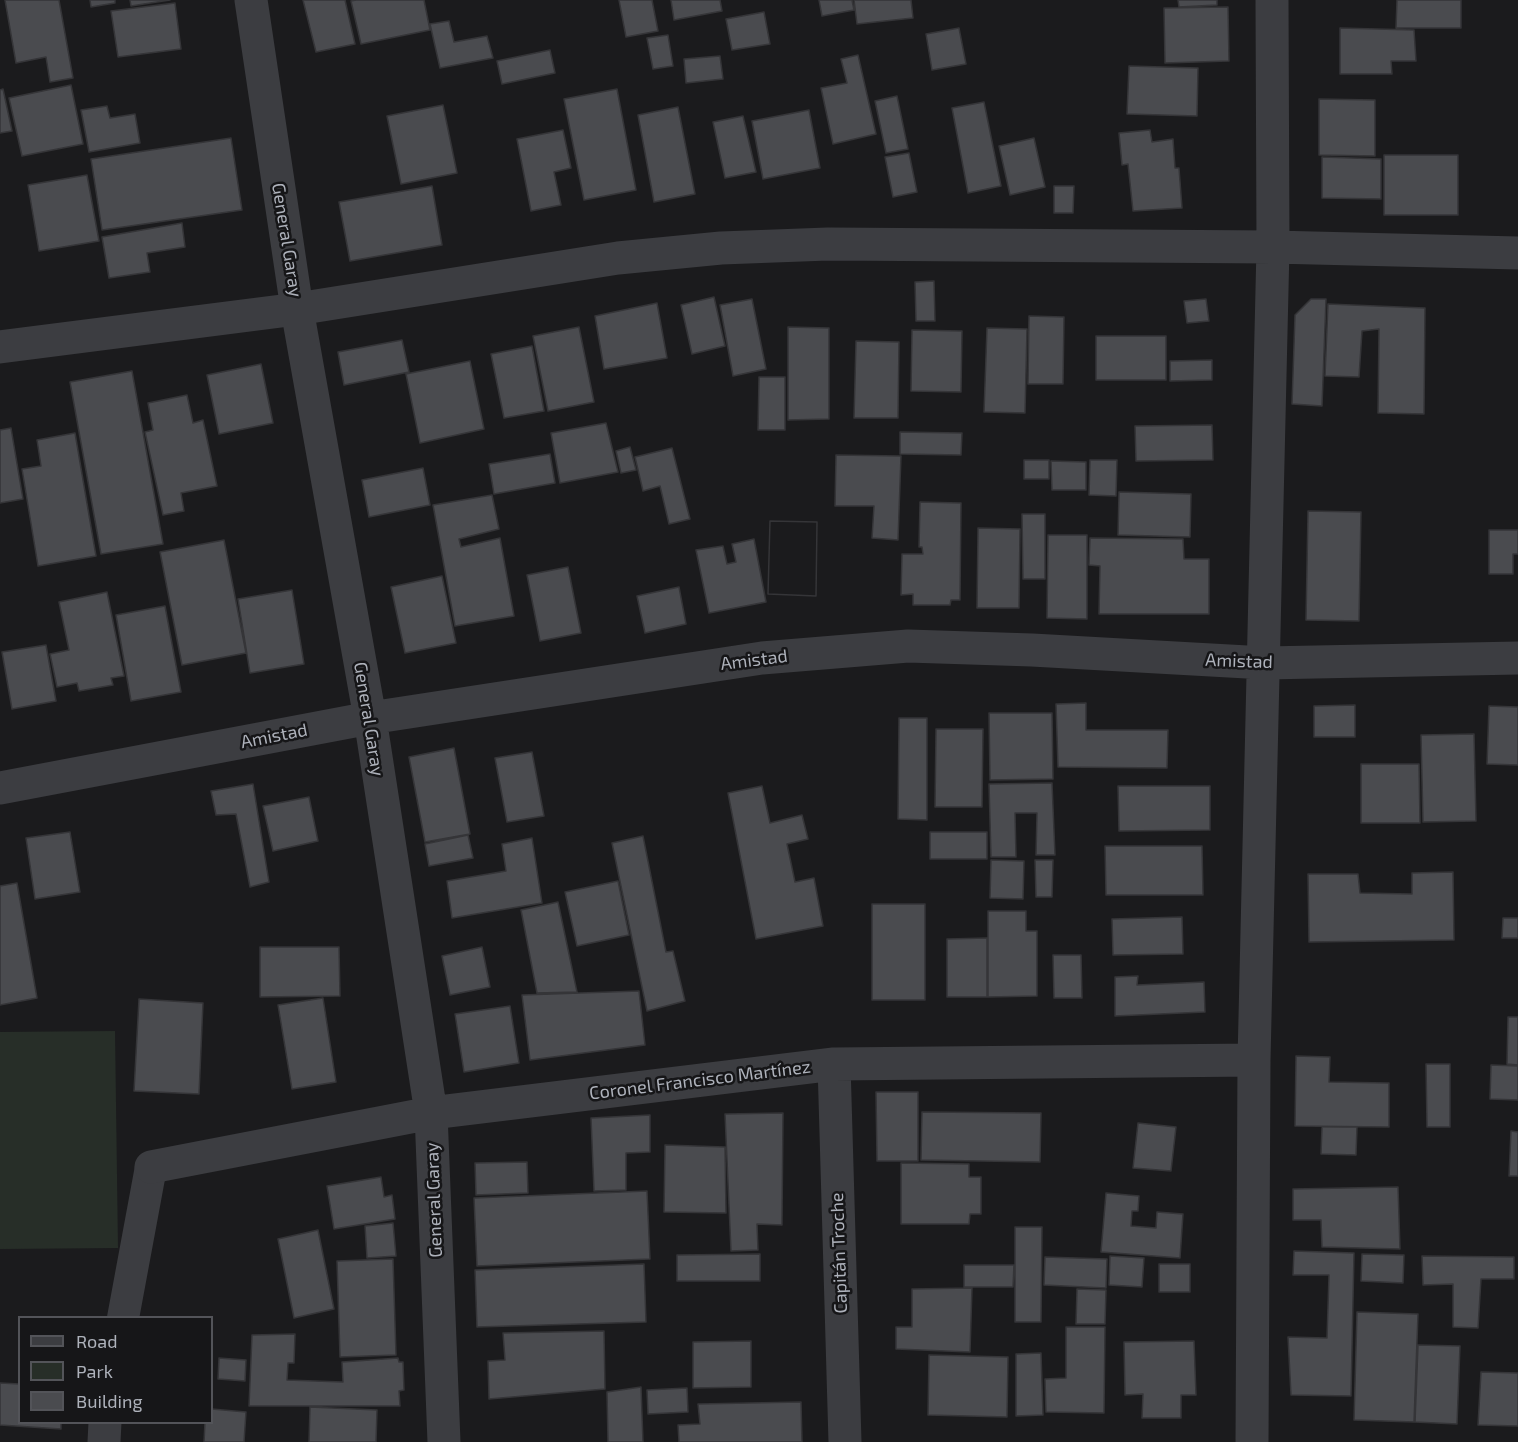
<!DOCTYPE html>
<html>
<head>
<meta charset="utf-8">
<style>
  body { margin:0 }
  #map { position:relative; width:1518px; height:1442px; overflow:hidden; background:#1b1b1d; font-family:"Exo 2",sans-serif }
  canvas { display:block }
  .legend { position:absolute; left:18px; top:1316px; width:195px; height:108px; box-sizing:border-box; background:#161618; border:2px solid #535459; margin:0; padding:8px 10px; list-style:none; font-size:18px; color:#aeb2bb }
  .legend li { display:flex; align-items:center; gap:12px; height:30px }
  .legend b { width:30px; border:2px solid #535459 }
</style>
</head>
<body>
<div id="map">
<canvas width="1518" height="1442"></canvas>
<ul class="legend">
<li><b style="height:8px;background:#3c3d41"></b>Road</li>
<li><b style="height:16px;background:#272e28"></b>Park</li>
<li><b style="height:16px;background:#4a4b4f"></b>Building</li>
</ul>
</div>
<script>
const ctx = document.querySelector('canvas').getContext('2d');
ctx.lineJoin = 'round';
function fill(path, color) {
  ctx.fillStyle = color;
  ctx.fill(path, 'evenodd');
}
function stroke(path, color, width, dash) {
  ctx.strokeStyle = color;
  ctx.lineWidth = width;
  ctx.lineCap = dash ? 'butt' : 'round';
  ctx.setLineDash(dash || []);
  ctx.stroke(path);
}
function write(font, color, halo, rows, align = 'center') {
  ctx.font = font + ' "Exo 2",sans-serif';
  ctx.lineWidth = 5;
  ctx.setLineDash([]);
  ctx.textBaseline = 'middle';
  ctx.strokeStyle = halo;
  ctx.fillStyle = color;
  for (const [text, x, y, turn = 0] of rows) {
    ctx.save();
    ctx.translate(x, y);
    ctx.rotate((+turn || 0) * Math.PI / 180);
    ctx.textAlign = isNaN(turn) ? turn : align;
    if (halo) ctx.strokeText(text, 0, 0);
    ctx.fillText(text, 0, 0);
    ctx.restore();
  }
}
fill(new Path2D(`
  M115 1031 118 1248 0 1249V1032Z`), '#272e28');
const building = new Path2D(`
  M5 0H59L73 78 50 82 46 57 16 63Z
  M90 0H115V3L91 7Z
  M130 0H170L131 6Z
  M303 0H345L355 44 316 52Z
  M356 0H424L430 30 361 44 351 1Z
  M619 0H652L658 31 626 37Z
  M671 0H720L722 11 674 20Z
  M819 0H852L854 10 822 16Z
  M854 0H911L913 18 857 24Z
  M1178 0H1217V5L1179 7Z
  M1397 0H1461V28H1396Z
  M175 3 181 49 118 57 111 11Z
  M1228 7 1229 61 1165 63 1164 8Z
  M764 12 770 44 732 50 726 19Z
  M449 21 454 42 487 36 493 58 440 68 430 24Z
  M959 28 966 64 932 70 926 34Z
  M1340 28 1414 30 1416 61H1391L1392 74H1340Z
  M668 35 673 66 653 69 647 38Z
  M550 50 555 73 502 84 497 61Z
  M858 55 876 134 833 144 821 88 847 83 841 59Z
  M720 56 723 79 686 83 684 59Z
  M1129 66 1198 68 1197 116 1127 114Z
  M71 85 83 144 22 156 9 98Z
  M3 89 12 131 0 133V90Z
  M617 89 636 190 584 200 564 99Z
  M897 96 908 149 886 153 875 101Z
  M1319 99 1375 100V156L1319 155Z
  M984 102 1001 186 968 193 952 108Z
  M443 105 457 173 401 184 387 116Z
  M107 106 110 118 135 114 140 143 89 152 81 110Z
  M678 107 695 194 654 202 638 115Z
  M809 110 820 168 763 179 752 121Z
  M743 116 756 172 725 178 713 122Z
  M563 130 571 168 554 172 561 205 531 211 517 139Z
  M1150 130 1152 142 1173 139 1175 168H1179L1182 208 1133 211 1128 164 1122 165 1119 133Z
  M231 138 242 210 102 230 91 159Z
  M1034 138 1045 187 1010 195 999 146Z
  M909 153 917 192 893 197 885 157Z
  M1384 155H1458V215H1384Z
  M1322 157 1381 159V199L1322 198Z
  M87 175 99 241 39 251 28 185Z
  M432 186 442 245 350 261 339 202Z
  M1054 186H1074L1073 213H1054Z
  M182 223 185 247 147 253 150 272 109 278 102 237Z
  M934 281 935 321H916L915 282Z
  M714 297 725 346 692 354 681 305Z
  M752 299 766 369 733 376 720 305Z
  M1206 299 1209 321 1187 323 1184 301Z
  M1311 299H1326L1322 406 1292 404 1295 315Z
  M657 303 667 358 604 369 595 316Z
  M1328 304 1425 308 1424 414 1378 413 1379 329 1362 331 1359 377 1325 376Z
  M1029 316 1064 317 1063 384H1028Z
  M579 327 594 402 548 411 533 336Z
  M788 327 829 328V419L788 420Z
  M987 328 1027 329 1025 413 984 412Z
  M912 330 962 331 961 392 911 391Z
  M1096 336H1166V380H1096Z
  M402 340 409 372 344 385 338 352Z
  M856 341 899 342 898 418H854Z
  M532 346 544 411 504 418 491 354Z
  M1212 360V380L1170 381V361Z
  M470 361 484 429 420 443 406 374Z
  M261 364 273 423 219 434 207 375Z
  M132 371 163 544 101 554 70 382Z
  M759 377H785V430H758Z
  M187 395 193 423 203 420 217 486 181 493 184 511 163 515 145 432 153 430 148 403Z
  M606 423 618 472 560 483 551 433Z
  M1212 425 1213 460 1136 461 1135 426Z
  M11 428 23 499 0 503V430Z
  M900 432 962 433 961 455 900 454Z
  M75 433 96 556 38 566 22 469 41 466 37 440Z
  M630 447 636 470 621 473 616 451Z
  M672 448 690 519 669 524 660 486 643 491 635 457Z
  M550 454 555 483 494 494 489 464Z
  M836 455 901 456 898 540 872 538 874 506H835Z
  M1024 460H1049V479H1024Z
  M1090 460H1117L1116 496 1089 495Z
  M1051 461 1086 462V490H1052Z
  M423 468 430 505 369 517 362 480Z
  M1119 492 1191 494 1190 537 1118 535Z
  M492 495 499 529 459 539 461 547 500 538 514 616 455 626 433 505Z
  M920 502 961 503 960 600H951L950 605H913V594L901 595 902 554H923L922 547H919Z
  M1308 511 1361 512 1359 621 1306 620Z
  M1022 514H1045V579H1023Z
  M770 521 817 522 816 596 768 594Z
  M770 521 817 522 816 596 768 594Z
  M978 528 1020 529 1019 608H977Z
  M1489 530H1518V554H1513V574H1489Z
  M1048 535H1087V619L1047 618Z
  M1090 538 1183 539 1184 559H1209V614H1099L1100 566 1089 565Z
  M754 539 766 602 709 613 696 550 723 546 727 564 736 562 732 544Z
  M224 540 246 653 182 665 160 552Z
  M568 567 581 633 540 641 527 575Z
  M442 576 456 643 405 653 391 587Z
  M679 587 686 624 645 633 637 596Z
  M292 590 304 664 250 673 238 599Z
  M107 592 124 676 111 678 113 685 79 691 77 683 57 687 50 654 69 650 59 602Z
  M165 606 181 692 131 701 116 615Z
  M46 645 56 701 12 709 2 652Z
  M1086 703V730H1168L1167 768 1058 767 1056 704Z
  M1355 705V737H1314V706Z
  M1489 706 1518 707V765L1487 764Z
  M989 713H1052L1053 779 990 780Z
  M899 718H927V820L898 819Z
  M936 729H983L982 807H935Z
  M1474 734 1476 821 1423 822 1421 735Z
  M454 748 470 834 425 842 409 757Z
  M532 752 544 816 507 822 495 758Z
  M1361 764H1419L1420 823H1361Z
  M1052 783 1055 855H1036L1037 813H1015L1016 857H991L989 784Z
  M253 784 269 882 250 887 236 814 216 815 211 791Z
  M762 786 770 823 802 815 808 839 787 844 795 882 814 878 823 926 756 939 728 793Z
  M1118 786H1210V830L1119 831Z
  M309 797 318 841 273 851 263 806Z
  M70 832 80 892 35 899 26 838Z
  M930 832H987V859H930Z
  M468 835 473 858 429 866 425 844Z
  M643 836 666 952 673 951 685 1001 647 1011 612 843Z
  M532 838 542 903 452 918 447 881 506 871 502 844Z
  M1105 846H1202L1203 895H1106Z
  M991 860 1024 861 1023 899 990 898Z
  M1035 860H1053L1052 897H1036Z
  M1453 872 1454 940 1309 942 1308 874H1358L1360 893 1412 894V873Z
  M618 881 629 935 577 946 565 892Z
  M17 883 37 998 0 1005V886Z
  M558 902 577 992 537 993 521 910Z
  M872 904H925V1000H872Z
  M988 911H1026V931H1037V996L988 997Z
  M1182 917 1183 954 1113 955 1112 919Z
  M1503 918H1518V938H1502Z
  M987 938V997H947V939Z
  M260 947H339L340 996 260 997Z
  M482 947 490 987 450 995 442 956Z
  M1053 955H1081L1082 998H1054Z
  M1138 976 1137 985 1204 982 1205 1012 1115 1016V977Z
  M639 991 645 1045 530 1060 522 995Z
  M323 998 336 1082 292 1089 278 1005Z
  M139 999 203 1003 199 1094 134 1091Z
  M510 1006 519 1063 464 1072 455 1014Z
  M1508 1017H1518V1065L1507 1064Z
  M1296 1056 1330 1057 1329 1082 1389 1083V1127L1295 1126Z
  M1426 1064H1450V1127H1427Z
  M1491 1065 1518 1066V1100L1490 1099Z
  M876 1092H918V1161H877Z
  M922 1112 1041 1113 1040 1162 921 1160Z
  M783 1113 782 1225 757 1224 758 1250 731 1251 725 1114Z
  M650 1115V1152L626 1153V1190L594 1191 591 1118Z
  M1138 1123 1176 1127 1171 1171 1133 1168Z
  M1322 1127H1357L1356 1155 1321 1154Z
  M1511 1131 1518 1132V1176H1509Z
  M665 1145 725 1147 726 1213 664 1212Z
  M527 1162 528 1193 476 1195 475 1163Z
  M901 1163 969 1164V1177H981V1214H970L969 1224H901Z
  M381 1177 384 1197 392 1195 395 1219 334 1229 327 1186Z
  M1398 1187 1400 1249 1322 1247 1321 1220H1293V1189Z
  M647 1191 650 1259 477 1266 474 1198Z
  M1106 1193 1139 1196 1138 1211H1132L1131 1226 1156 1228 1157 1212 1183 1214 1180 1258 1101 1252Z
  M393 1223 396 1256 367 1258 365 1226Z
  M1015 1227H1042L1041 1322H1015Z
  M318 1230 334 1309 294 1318 278 1239Z
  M1294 1251 1354 1253 1351 1396 1291 1395 1288 1337 1327 1338 1329 1275H1293Z
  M760 1254V1281H677V1255Z
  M1362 1254 1404 1255 1403 1283 1361 1281Z
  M1110 1256 1144 1258 1142 1287 1109 1285Z
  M1422 1256 1514 1257V1279H1481L1478 1328 1453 1327V1284L1423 1285Z
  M1045 1257 1107 1259 1106 1288 1044 1285Z
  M393 1259 396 1355 340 1357 337 1261Z
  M644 1264 646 1322 477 1327 475 1270Z
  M1159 1264H1190V1292H1159Z
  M964 1265H1014L1013 1287H964Z
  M972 1288 970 1352 896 1349V1327H912V1289Z
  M1077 1289 1106 1290 1105 1324H1076Z
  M1357 1312 1418 1314 1414 1422 1354 1420Z
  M1066 1327H1105L1104 1413 1046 1412 1045 1379 1066 1378Z
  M604 1331 605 1389 489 1399 488 1361 505 1360 503 1333Z
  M295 1334 294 1363H288L287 1380 343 1382 342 1362 398 1358 399 1362H403L404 1390 399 1391 400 1406H249L252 1335Z
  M751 1341V1387L693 1388V1342Z
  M1194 1341 1196 1395H1181V1418H1142L1143 1394 1125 1395 1124 1342Z
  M1418 1345 1460 1346 1457 1424 1415 1422Z
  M1041 1353 1043 1415 1016 1416V1354Z
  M929 1355 1008 1357 1007 1417 928 1415Z
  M219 1358 246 1360 245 1381 218 1379Z
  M1481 1372 1518 1373V1426L1478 1425Z
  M0 1383 20 1384V1422H61V1429L0 1425Z
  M641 1387 643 1442H608L607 1392Z
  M687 1388 688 1412 648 1414 647 1390Z
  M801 1402 802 1442H679L678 1425 700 1424 698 1404Z
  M310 1407 377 1410 376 1442H309Z
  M212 1409 246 1412 244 1442H204L205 1422H212Z`);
fill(building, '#4a4b4f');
stroke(building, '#353538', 1.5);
stroke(new Path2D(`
  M123 1318 151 1167`), '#3c3d41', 32);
stroke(new Path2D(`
  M251 0 297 309 370 718 431 1113 444 1442
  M0 347 297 309 618 258 721 248 828 244 1273 247 1518 253
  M0 788 370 718 762 658 908 646 1032 650 1265 663 1518 658
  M834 1064 845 1442
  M151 1167 431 1113 834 1064 1254 1060
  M104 1442 105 1422
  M1252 1442 1254 1060 1273 247 1272 0`), '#3c3d41', 33);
write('18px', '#aeb2bb', '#161618', [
  ["General Garay",287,240,81],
  ["Amistad",754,660,-7],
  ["Amistad",1239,661,2],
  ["General Garay",369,719,81],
  ["Amistad",274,736,-11],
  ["Coronel Francisco Martínez",700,1080,-7],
  ["General Garay",434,1200,-92],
  ["Capitán Troche",839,1253,-92]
]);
</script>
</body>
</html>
